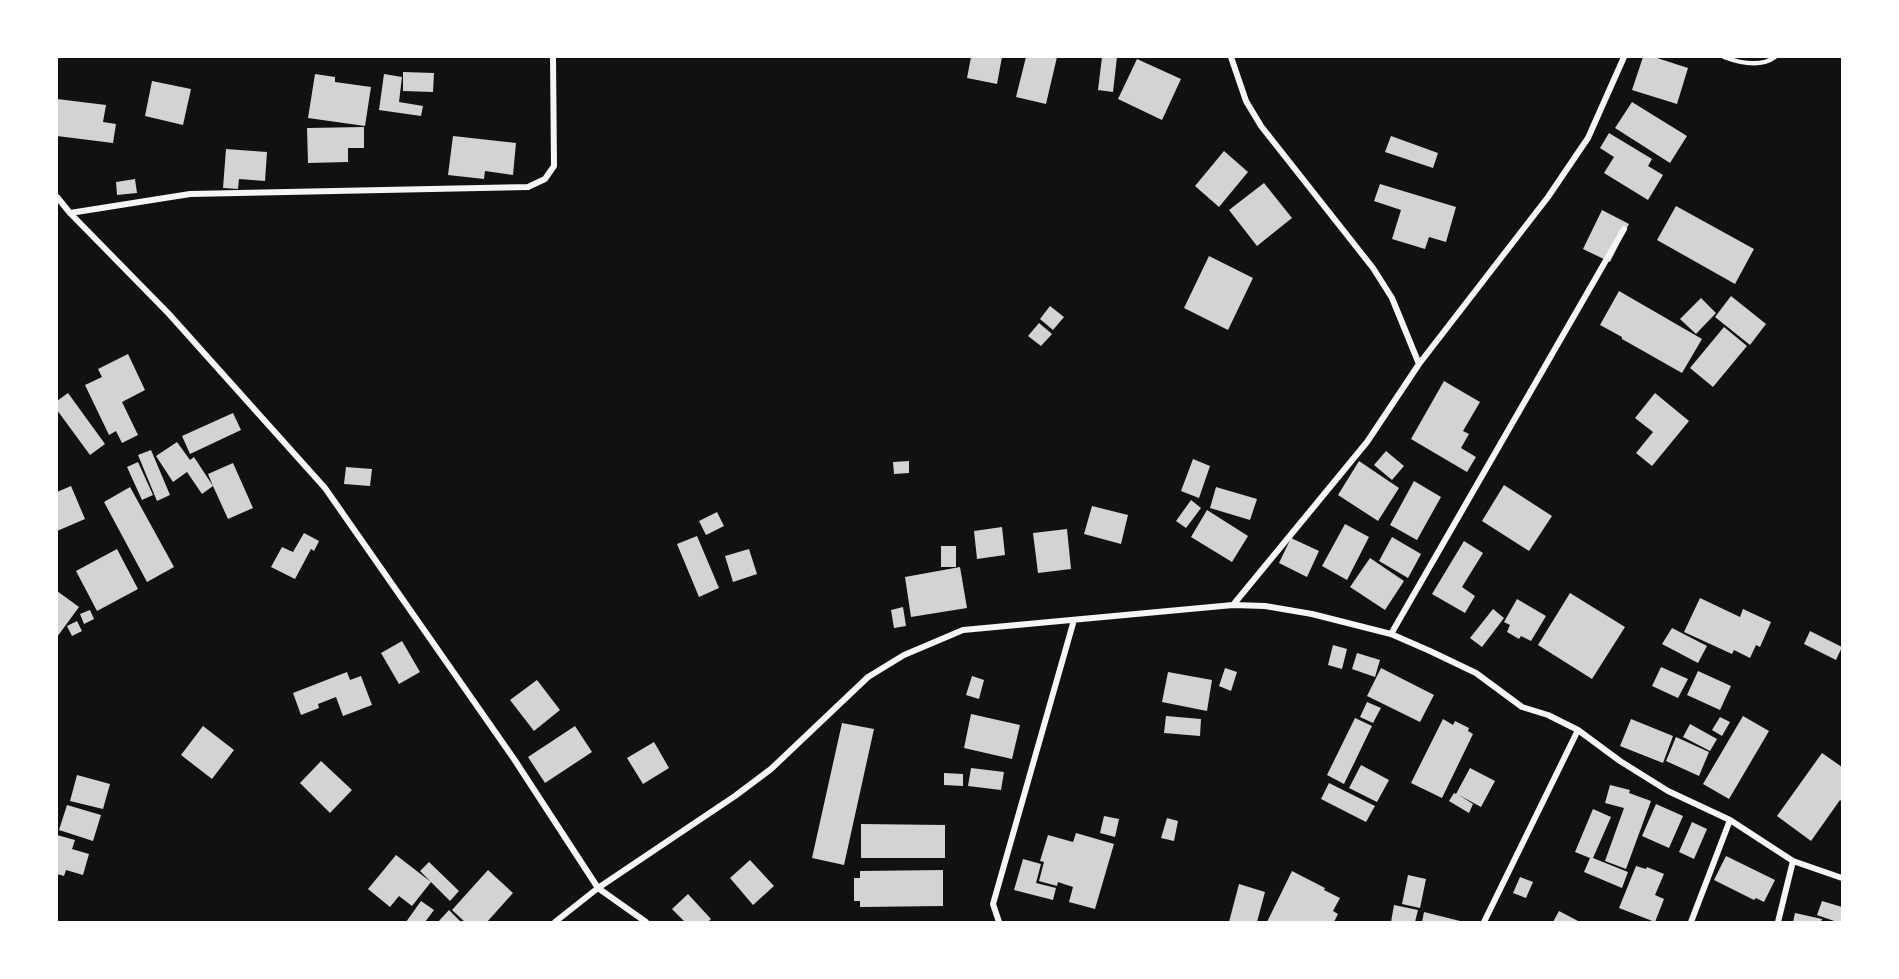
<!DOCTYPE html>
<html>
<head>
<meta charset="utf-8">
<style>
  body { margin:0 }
  #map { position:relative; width:1899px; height:979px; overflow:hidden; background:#111; font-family:Mulish,sans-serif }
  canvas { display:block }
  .frame { position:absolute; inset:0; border:58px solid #fff; pointer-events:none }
</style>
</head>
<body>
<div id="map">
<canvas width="1899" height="979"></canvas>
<div class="frame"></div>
</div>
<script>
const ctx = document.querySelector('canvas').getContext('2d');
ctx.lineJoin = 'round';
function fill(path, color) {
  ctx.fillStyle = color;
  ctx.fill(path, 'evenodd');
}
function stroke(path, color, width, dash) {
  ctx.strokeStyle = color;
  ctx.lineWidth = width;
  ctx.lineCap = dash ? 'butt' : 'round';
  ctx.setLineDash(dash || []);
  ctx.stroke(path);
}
fill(new Path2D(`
  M971 57H1002L997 84 967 78Z
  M1026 57H1057L1046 104 1016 97Z
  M1102 57H1117L1113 92 1098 90Z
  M1643 57H1654L1688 68 1677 104 1632 90Z
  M1137 59 1181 79 1162 120 1118 99Z
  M403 72 434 73 433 92 403 91Z
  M315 74 335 77V82L371 87 365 126 308 118Z
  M384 74 402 77 399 102 423 106 421 116 379 110Z
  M152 81 191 89 183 125 145 116Z
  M57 99 106 105 103 122 116 124 113 143 57 136Z
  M1632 102 1687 136 1670 163 1615 128Z
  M364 127V148H348V162L308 163 307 128Z
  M1609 133 1652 159 1648 166 1663 175 1648 200 1604 173 1614 157 1600 148Z
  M453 136 516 143 513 175 485 171 484 179 448 175Z
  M1391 136 1438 153 1433 168 1385 152Z
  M226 149 267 152 265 181 239 179 238 189 223 188Z
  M1224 151 1248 172 1219 207 1195 186Z
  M135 179 137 193 117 195 116 182Z
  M1264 183 1292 218 1257 246 1229 210Z
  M1380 184 1456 207 1446 242 1429 237 1425 249 1392 239 1401 210 1374 201Z
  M1676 206 1754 249 1735 284 1657 240Z
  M1602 210 1629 224 1610 262 1583 249Z
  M1209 256 1253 278 1228 330 1184 308Z
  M1619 291 1702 339 1682 373 1622 339V337L1600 325Z
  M1731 296 1766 324 1750 345 1715 317Z
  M1701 298 1716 313 1696 334 1680 319Z
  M1050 306 1064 317 1053 330 1040 319Z
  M1039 323 1052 334 1041 346 1028 336Z
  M1724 327 1747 346 1713 387 1690 368Z
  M128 354 145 390 122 402 138 435 122 443 116 431 109 435 85 385 102 377 98 369Z
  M1444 381 1480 402 1463 431 1469 434 1461 448 1476 457 1467 472 1411 439Z
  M68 393 105 444 90 455 57 410V401Z
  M1655 393 1689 421 1652 466 1636 453 1653 432 1635 418Z
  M233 413 241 430 190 454 182 436Z
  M177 442 190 460 194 457 213 486 208 474 233 463 253 508 228 519 213 486 202 494 187 472 173 482 156 456Z
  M151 450 170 495 157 501 138 455Z
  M1386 451 1404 466 1392 480 1374 465Z
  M1193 459 1210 466 1199 498 1181 491Z
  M909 461V473L894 474 893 462Z
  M1359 461 1399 488 1378 521 1338 495Z
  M138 462 153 495 142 500 127 467Z
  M346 467 372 469 370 486 344 484Z
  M1414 481 1441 497 1417 540 1390 525Z
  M1504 485 1552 516 1529 551 1482 521Z
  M71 486 85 519 57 531V492Z
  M130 487 174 567 147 582 104 502Z
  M1216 487 1257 499 1250 520 1210 508Z
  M1191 500 1201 508 1186 528 1176 521Z
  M1092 506 1128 515 1121 544 1084 534Z
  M1207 510 1248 536 1232 562 1191 537Z
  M717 512 724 526 706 535 699 521Z
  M1345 524 1369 537 1347 580 1322 566Z
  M1002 527 1005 555 977 559 974 531Z
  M1067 529 1071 569 1038 573 1033 533Z
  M304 533 319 541 314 551 311 549 295 579 271 567 282 547 293 552Z
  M697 536 719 588 699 597 677 544Z
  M1392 537 1421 554 1408 578 1379 561Z
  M1291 538 1319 551 1307 577 1279 563Z
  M1464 541 1483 553 1462 587 1475 596 1465 613 1432 594Z
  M941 546H956V567H941Z
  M117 549 138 589 97 611 76 571Z
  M749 549 757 574 733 582 725 556Z
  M1370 558 1404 581 1385 610 1350 587Z
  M960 567 967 608 911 617 905 577Z
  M57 591 79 607 57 637Z
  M1570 593 1625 627 1592 679 1538 645Z
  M1700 598 1740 617 1743 609 1771 622 1760 647 1756 645 1750 658 1734 650 1732 654 1684 632Z
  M1517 599 1546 616 1531 641 1521 636 1519 639 1507 632 1510 625 1504 622Z
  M903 607 906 626 894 628 891 610Z
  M1493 609 1504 618 1482 647 1470 638Z
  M90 610 94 619 84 624 80 614Z
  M77 621 82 631 72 636 67 626Z
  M1672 628 1707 646 1698 663 1662 644Z
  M1810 631 1842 647 1836 660 1804 644Z
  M402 641 420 672 399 684 381 653Z
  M1333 645 1347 649 1342 669 1328 665Z
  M1357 653 1380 660 1375 677 1352 669Z
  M1661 667 1688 679 1678 698 1652 686Z
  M1225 668 1237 672 1231 691 1219 686Z
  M1381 668 1434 695 1420 722 1367 696Z
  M1698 671 1731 686 1720 710 1687 695Z
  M347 672 350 680 361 676 372 705 343 716 336 697 318 704 319 708 301 715 293 693Z
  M1168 672 1212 680 1207 711 1162 702Z
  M972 676 984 680 979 699 966 695Z
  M537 680 560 710 534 731 510 700Z
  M1367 702 1381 708 1373 723 1360 717Z
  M971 714 1020 725 1012 759 964 748Z
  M1166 716 1201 719 1200 736 1164 733Z
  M1743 716 1769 731 1729 799 1703 784Z
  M1720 717 1730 722 1722 736 1712 730Z
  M1355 718 1372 726 1344 784 1327 775Z
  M1443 719 1453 725 1455 721 1469 728 1468 731 1473 734 1442 798 1411 783Z
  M1631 719 1673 736 1663 763 1620 746Z
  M842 723 874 729 844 865 812 858Z
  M1690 724 1717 739 1710 751 1683 737Z
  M203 726 234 750 212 779 181 755Z
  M575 726 592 752 545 783 528 757Z
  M1676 737 1709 752 1699 776 1666 761Z
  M654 742 669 768 643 784 627 758Z
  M1822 753 1842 767V802L1840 800 1811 841 1777 816Z
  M321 761 352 790 330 813 300 783Z
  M1361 765 1389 780 1377 802 1349 788Z
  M971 768 1004 772 1001 790 968 786Z
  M1470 768 1495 781 1481 807 1459 795 1473 804 1469 813 1449 801 1454 793 1456 794Z
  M944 773 963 774V786L944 785Z
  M77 775 110 784 103 809 70 801Z
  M1329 783 1375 806 1366 822 1321 799Z
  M1610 785 1630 790 1629 793 1651 801 1626 869 1605 861 1624 808 1605 803Z
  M1656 804 1683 816 1669 848 1642 836Z
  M67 805 101 815 93 841 59 830Z
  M1593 809 1611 817 1593 858 1628 872 1622 888 1584 872 1590 858 1575 852Z
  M1104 816 1119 819 1115 837 1100 833Z
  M1167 818 1178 821 1174 841 1161 838Z
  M1692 822 1707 829 1694 859 1679 852Z
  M861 824 945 825V858H861Z
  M1076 833 1114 844 1095 909 1069 902 1073 887 1058 882 1057 886 1039 881 1044 862 1040 861 1048 835 1073 842Z
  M57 835 75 840 72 849 89 854 83 875 66 870 64 876 57 874Z
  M396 855 431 882 412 906 399 896 390 907 368 889Z
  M1726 856 1775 880 1764 902 1756 898 1754 900 1714 880Z
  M1023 859 1041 864 1036 883 1056 888 1053 900 1014 890Z
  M750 860 774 886 753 905 730 878Z
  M429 862 459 891 450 901 420 871Z
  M1636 866 1646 869 1647 867 1664 874 1655 895 1664 899 1655 922 1619 908Z
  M488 870 513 893 487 922H465L452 910Z
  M943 870V906L860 907V901H854V878H860V871Z
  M1292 871 1325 888 1324 890 1340 898 1333 911 1338 914 1334 922H1267Z
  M1408 875 1426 879 1420 908 1402 904Z
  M1520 877 1533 882 1526 898 1513 893Z
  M1239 884 1265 892 1257 922H1229Z
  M688 894 711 919 708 922H685L672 909Z
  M421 901 434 910 425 922H406Z
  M1822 901 1842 907V922H1837L1817 915Z
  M1394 905 1418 910 1415 922H1391Z
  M449 910 461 922H438Z
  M1559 911 1580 922H1553Z
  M1424 912 1460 921V922H1422Z
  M1795 913 1822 919 1821 922H1793Z`), '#d3d3d3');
stroke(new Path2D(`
  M1724 57C1740 63 1760 68 1775 57`), '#f5f5f5', 4.5);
stroke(new Path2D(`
  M1231 57 1246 101 1261 126 1373 268 1392 298 1419 364
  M57 197 70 213 169 314 325 488 514 759 598 888 646 922
  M70 213 190 194 528 187 545 179 554 166 553 57
  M1233 605 1367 442 1419 364 1548 197 1588 138 1624 57
  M1391 634 1624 229
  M555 922 598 888 735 796 771 769 868 677 904 655 963 630 1233 605 1265 606 1312 614 1391 634 1430 651 1476 673 1522 707 1548 715 1578 730 1620 761 1668 791 1730 820 1793 861 1842 878
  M999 922 993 904 1074 620
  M1484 922 1578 730
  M1691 922 1730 820
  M1778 922 1793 861`), '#f5f5f5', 6);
</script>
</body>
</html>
